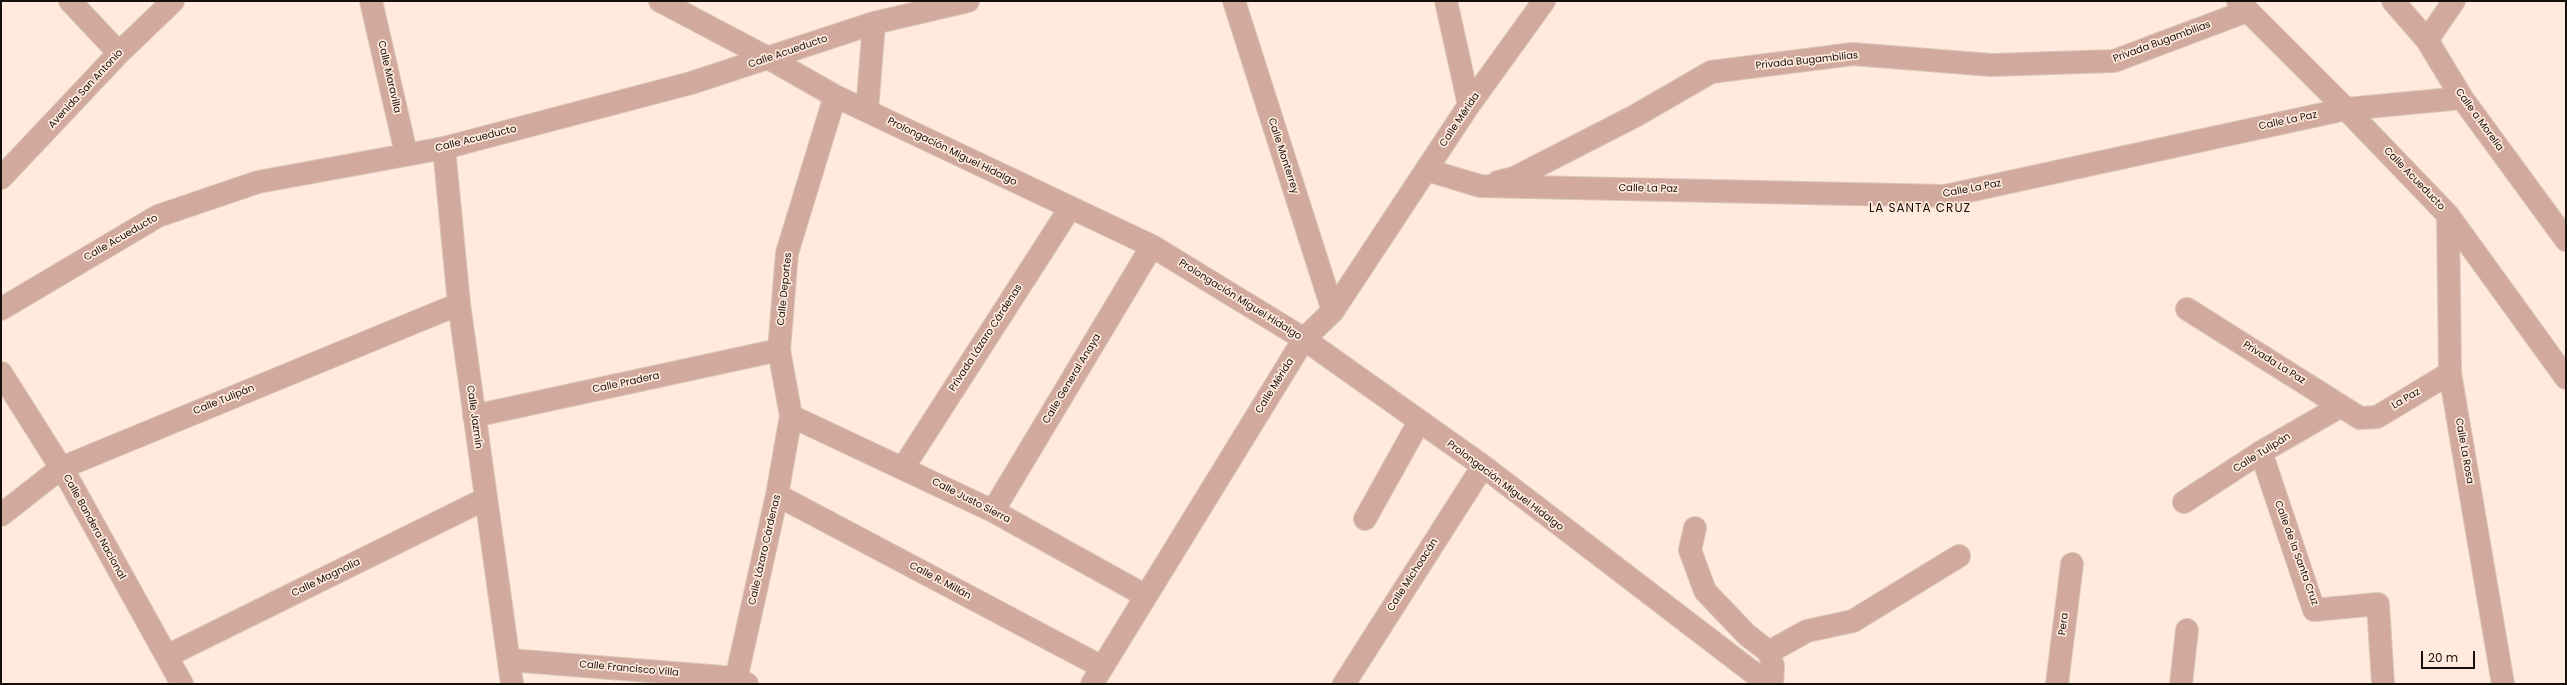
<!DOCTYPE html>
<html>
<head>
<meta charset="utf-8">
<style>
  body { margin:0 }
  #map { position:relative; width:2567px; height:685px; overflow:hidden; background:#ffeadd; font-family:Poppins,sans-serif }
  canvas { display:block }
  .frame { position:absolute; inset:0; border:2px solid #170f09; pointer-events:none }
  .scale { position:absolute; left:2421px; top:651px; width:54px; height:18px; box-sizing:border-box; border:2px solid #170f09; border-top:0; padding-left:5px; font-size:12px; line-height:14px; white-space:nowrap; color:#170f09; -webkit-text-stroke:3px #ffeadd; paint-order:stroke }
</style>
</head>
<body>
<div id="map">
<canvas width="2567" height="685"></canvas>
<div class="frame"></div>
<div class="scale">20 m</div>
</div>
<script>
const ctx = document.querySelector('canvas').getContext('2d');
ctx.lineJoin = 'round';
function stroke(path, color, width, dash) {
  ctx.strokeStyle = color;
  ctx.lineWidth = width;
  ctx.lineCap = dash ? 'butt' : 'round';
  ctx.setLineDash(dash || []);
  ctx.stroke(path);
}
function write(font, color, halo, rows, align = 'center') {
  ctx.font = font + ' Poppins,sans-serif';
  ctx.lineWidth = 3.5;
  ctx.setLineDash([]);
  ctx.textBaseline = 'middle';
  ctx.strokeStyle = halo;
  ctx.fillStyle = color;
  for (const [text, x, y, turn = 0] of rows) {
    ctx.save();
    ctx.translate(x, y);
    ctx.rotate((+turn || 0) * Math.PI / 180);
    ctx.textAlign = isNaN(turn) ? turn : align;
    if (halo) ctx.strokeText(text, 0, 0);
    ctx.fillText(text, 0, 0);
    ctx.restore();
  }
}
const minor = new Path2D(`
  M70 1 119 53
  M371 1 406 153
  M660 1 770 59 835 96 1152 246 1304 339 1483 466 1768 684
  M1234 1 1333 311
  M1446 1 1469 105
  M2238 1 2346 109 2448 215 2566 378
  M2393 1 2427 40 2462 98 2566 240
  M2427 40 2454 1
  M867 111 874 23
  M444 148 459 304 512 684
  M1427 170 1480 186 1945 196 2346 109 2462 98
  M1 178 119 53 173 1
  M1498 182 1514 178 1635 116 1711 72 1853 54 1991 65 2114 61 2247 11
  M2448 215 2450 373 2503 684
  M1 309 158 216 258 182 444 148 691 83 874 23 968 1
  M2187 309 2360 418 2377 417 2450 373
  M1 373 70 482 182 684
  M474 416 779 350
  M791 416 993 511 1146 596
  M2261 452 2314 610 2378 604 2383 684
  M903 468 1070 208
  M777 495 1102 667
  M2184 502 2261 452 2341 406
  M993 511 1152 246
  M1 515 61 468 459 304
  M1365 519 1419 422
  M1695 528 1690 550 1705 591 1747 635 1769 652 1773 666 1772 684
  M1769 652 1807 631 1853 621 1959 556
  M167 656 485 499
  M509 660 736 678 747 684
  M735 684 777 495 791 416 779 350 787 253 835 96
  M1092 684 1304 339 1333 311 1469 105 1544 1
  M1344 684 1483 466
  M2057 684 2072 564
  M2181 684 2187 630`);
stroke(minor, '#dac7bb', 24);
stroke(minor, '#d2aa9d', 22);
write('10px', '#170f09', '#ffeadd', [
  ["Privada Bugambilias",2162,42,-20],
  ["Calle Acueducto",788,52,-19],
  ["Privada Bugambilias",1807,61,-6],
  ["Calle Maravilla",389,77,77],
  ["Avenida San Antonio",86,89,-47],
  ["Calle Mérida",1460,120,-56],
  ["Calle a Morelia",2479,120,54],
  ["Calle La Paz",2288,121,-12],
  ["Calle Acueducto",476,139,-14],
  ["Prolongación Miguel Hidalgo",952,152,26],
  ["Calle Monterrey",1283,156,72],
  ["Calle Acueducto",2414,179,46],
  ["Calle La Paz",1648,189,1],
  ["Calle La Paz",1972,189,-11],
  ["Calle Acueducto",121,238,-30],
  ["Calle Deportes",785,289,-84],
  ["Prolongación Miguel Hidalgo",1240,300,32],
  ["Privada Lázaro Cárdenas",986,338,-57],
  ["Privada La Paz",2274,363,32],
  ["Calle General Anaya",1072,379,-59],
  ["Calle Pradera",626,383,-12],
  ["Calle Mérida",1275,386,-58],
  ["La Paz",2406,399,-30],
  ["Calle Tulipán",224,400,-22],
  ["Calle Jazmín",474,417,82],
  ["Calle La Rosa",2464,451,80],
  ["Calle Tulipán",2262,453,-32],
  ["Prolongación Miguel Hidalgo",1505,486,37],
  ["Calle Justo Sierra",971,501,27],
  ["Calle Bandera Nacional",94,527,61],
  ["Calle Lázaro Cárdenas",765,550,-77],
  ["Calle de la Santa Cruz",2296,553,70],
  ["Calle Michoacán",1413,575,-57],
  ["Calle Magnolia",326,578,-26],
  ["Calle R. Millán",940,581,28],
  ["Pera",2064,624,-83],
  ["Calle Francisco Villa",629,669,5]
]);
ctx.letterSpacing = '1px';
write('12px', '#170f09', '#ffeadd', [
  ["LA SANTA CRUZ",1920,209]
]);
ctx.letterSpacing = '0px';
</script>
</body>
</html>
